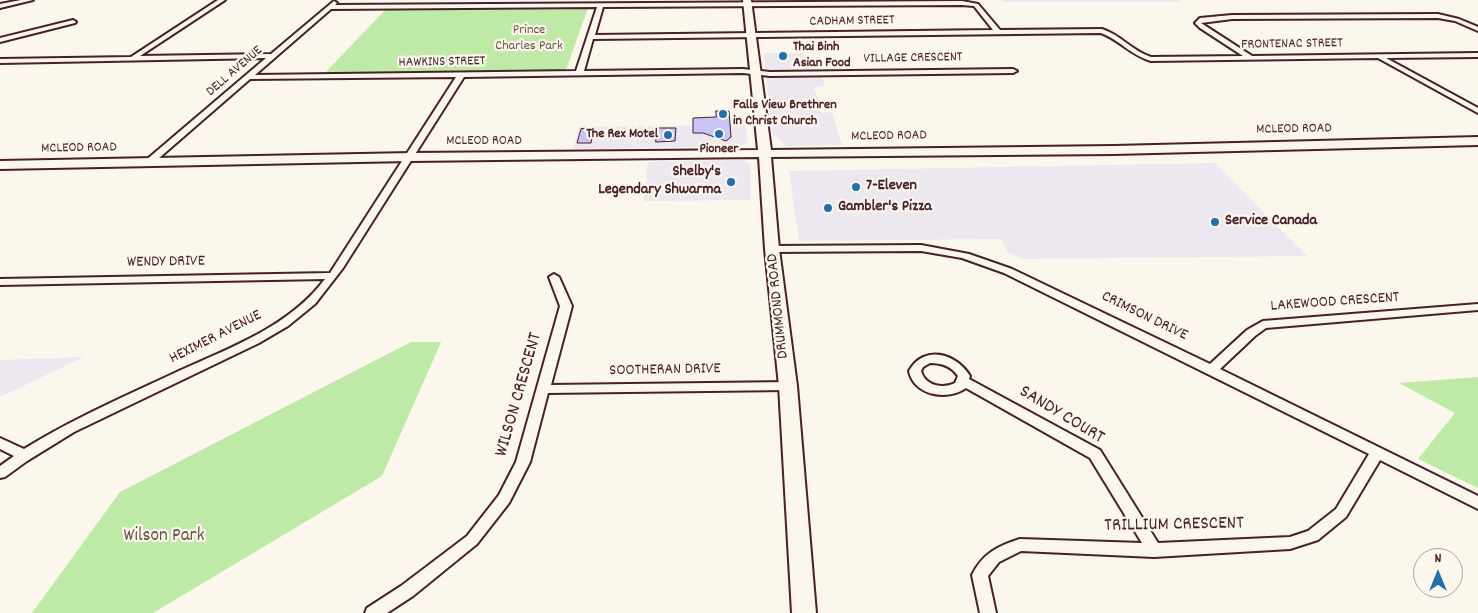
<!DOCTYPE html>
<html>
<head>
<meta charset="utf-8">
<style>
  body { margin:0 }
  #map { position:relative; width:1478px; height:613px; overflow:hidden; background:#fbf7ec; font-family:Dekko,sans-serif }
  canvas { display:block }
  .north { position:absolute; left:1413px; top:548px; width:50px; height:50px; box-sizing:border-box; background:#fbf7ec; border:1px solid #b4a19f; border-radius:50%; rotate:0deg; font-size:14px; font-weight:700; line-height:20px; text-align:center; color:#4a1f2b }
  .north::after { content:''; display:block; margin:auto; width:18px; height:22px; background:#1f6fb2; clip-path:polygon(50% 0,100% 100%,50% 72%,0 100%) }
</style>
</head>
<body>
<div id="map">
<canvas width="1478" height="613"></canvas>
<div class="north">N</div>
</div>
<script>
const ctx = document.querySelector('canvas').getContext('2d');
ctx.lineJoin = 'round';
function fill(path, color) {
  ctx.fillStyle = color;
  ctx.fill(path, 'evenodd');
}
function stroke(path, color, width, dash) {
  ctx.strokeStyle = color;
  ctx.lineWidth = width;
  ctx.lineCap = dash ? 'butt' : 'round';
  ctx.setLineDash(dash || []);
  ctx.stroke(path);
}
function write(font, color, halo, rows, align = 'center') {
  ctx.font = font + ' Dekko,sans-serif';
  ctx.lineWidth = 4.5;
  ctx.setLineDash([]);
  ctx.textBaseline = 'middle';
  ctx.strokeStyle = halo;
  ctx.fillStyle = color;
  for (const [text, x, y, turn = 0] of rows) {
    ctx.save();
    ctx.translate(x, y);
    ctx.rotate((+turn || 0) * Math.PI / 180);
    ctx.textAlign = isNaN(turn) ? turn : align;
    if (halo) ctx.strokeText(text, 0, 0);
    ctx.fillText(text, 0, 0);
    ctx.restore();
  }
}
fill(new Path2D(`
  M1002 0H1179L1181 2H1004Z
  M764 53H803L808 69H819L825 86 814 87 822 113 832 112 842 145 787 146 772 134Z
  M745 125 748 142 741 146 573 149 579 127Z
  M740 160 750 163 751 200 644 201 648 162Z
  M1215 163 1307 256 1022 259 1007 252 1001 239 799 241 789 171Z
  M84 357 0 397V360Z`), '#ede8ef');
fill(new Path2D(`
  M588 8 566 70 325 73 385 10Z
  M411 342H441L382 476 153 613H32L120 492Z
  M1478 377V488L1418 459 1455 413 1399 383Z`), '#bee9a6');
const building = new Path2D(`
  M716 111H729L731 137 726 141 703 133H693V118L716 117Z
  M594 128 591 143H577L581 129Z
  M658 128H676L675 141 656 142Z`);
fill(building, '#cbc4f6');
stroke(building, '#4a1f2b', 1);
const street = new Path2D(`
  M21 0H33L0 8V4Z
  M218 0H225L140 56 271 54 334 1 337 3 335 5 962 1 978 4 1000 30 1102 29C1121 35 1132 51 1151 57L1243 56 1200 28 1195 23 1200 18 1232 15 1438 14 1459 19 1478 27V31L1455 21 1438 18 1232 19 1201 23 1252 56 1478 53V57L1386 58 1478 108V113L1378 58 1151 61C1130 55 1120 40 1101 33L593 39 584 71 743 69 770 72 1013 69 1017 71 1013 73 770 76 743 73 464 77 343 268 315 304 288 326 259 343 74 432 27 461 5 477 0 478V466L14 456 0 449V438L24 449C74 418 128 395 181 370 232 347 290 326 325 279L0 285V279L330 273 456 77 250 79 151 165H145V161L266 58 0 63V59L131 57ZM962 5 974 6 993 30 595 35 603 7ZM597 7 576 71 255 75 331 9Z
  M73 20 76 22 75 23 0 42V38Z
  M921 245 969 254 1012 269 1210 364 1247 330 1263 321 1478 304V310L1266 328 1255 336 1220 369 1478 496V509L1380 460 1346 517 1318 540 1290 549 1154 557 1021 551 999 562 988 576 996 613H980L972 575C983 553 998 546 1020 539L1142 543 1090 458 966 388C948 401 914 396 909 371 924 344 956 353 970 376L969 379 1100 450 1158 543 1290 537 1308 531 1336 509 1369 454 1004 273 962 258 921 251 772 252 767 249 772 246ZM930 363C942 363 951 366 958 376L955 383C943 389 925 386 921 371L923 367Z
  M554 274 559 277 572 306 551 385 788 382 792 383 794 386 792 389 788 390 548 393 530 462 509 503 477 544 413 596 387 613H365L367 608 401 586 467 536 499 495 516 462 560 306 549 277Z`);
const secondary = new Path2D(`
  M743 0H751L771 150 1114 146 1478 137V145L1114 154 771 157 779 249 797 386 816 613H792L779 386 765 249 759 157 411 161 0 169V161L411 153 758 150Z`);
stroke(street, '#4a1f2b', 4);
stroke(secondary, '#4a1f2b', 4);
fill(street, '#fbf7ec');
fill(secondary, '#fbf7ec');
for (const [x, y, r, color] of [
  [783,56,5,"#1f6fb2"],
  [723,114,5,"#1f6fb2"],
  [719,134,5,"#1f6fb2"],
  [668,135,5,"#1f6fb2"],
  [731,182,5,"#1f6fb2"],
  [856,187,5,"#1f6fb2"],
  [828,208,5,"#1f6fb2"],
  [1215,222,5,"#1f6fb2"]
]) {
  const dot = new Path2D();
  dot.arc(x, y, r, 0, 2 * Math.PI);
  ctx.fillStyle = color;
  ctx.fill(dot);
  stroke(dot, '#fbf7ec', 2);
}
write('14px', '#4a1f2b', '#fbf7ec', [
  ["CADHAM STREET",852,22,-1],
  ["FRONTENAC STREET",1292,45,-1],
  ["VILLAGE CRESCENT",913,59,-1],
  ["HAWKINS STREET",442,63,-1],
  ["DELL AVENUE",235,72,-41],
  ["MCLEOD ROAD",1294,130,-1],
  ["MCLEOD ROAD",889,137,-1],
  ["MCLEOD ROAD",484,142],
  ["MCLEOD ROAD",79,149,-1]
]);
write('14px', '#67524a', '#fbf7ec', [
  ["Prince",529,31],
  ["Charles Park",529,47]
]);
write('bold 14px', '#4a1f2b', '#fbf7ec', [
  ["Thai Binh",793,48],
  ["Asian Food",793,64],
  ["Falls View Brethren",733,106],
  ["in Christ Church",733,122],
  ["The Rex Motel",658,135,"right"],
  ["Pioneer",719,150,"center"]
], 'left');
write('bold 16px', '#4a1f2b', '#fbf7ec', [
  ["Shelby's",721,173,"right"],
  ["Legendary Shwarma",721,191,"right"],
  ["7-Eleven",866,187],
  ["Gambler's Pizza",838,208],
  ["Service Canada",1225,222]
], 'left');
write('16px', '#4a1f2b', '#fbf7ec', [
  ["WENDY DRIVE",166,263,-1],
  ["LAKEWOOD CRESCENT",1335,303,-4],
  ["DRUMMOND ROAD",779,306,-96],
  ["CRIMSON DRIVE",1144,317,26],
  ["HEXIMER AVENUE",216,338,-27],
  ["SOOTHERAN DRIVE",665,371,-1]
]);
write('19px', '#4a1f2b', '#fbf7ec', [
  ["WILSON CRESCENT",520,395,-74],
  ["SANDY COURT",1061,416,31],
  ["TRILLIUM CRESCENT",1174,526,-1]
]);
write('19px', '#67524a', '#fbf7ec', [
  ["Wilson Park",164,537]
]);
</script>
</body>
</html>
